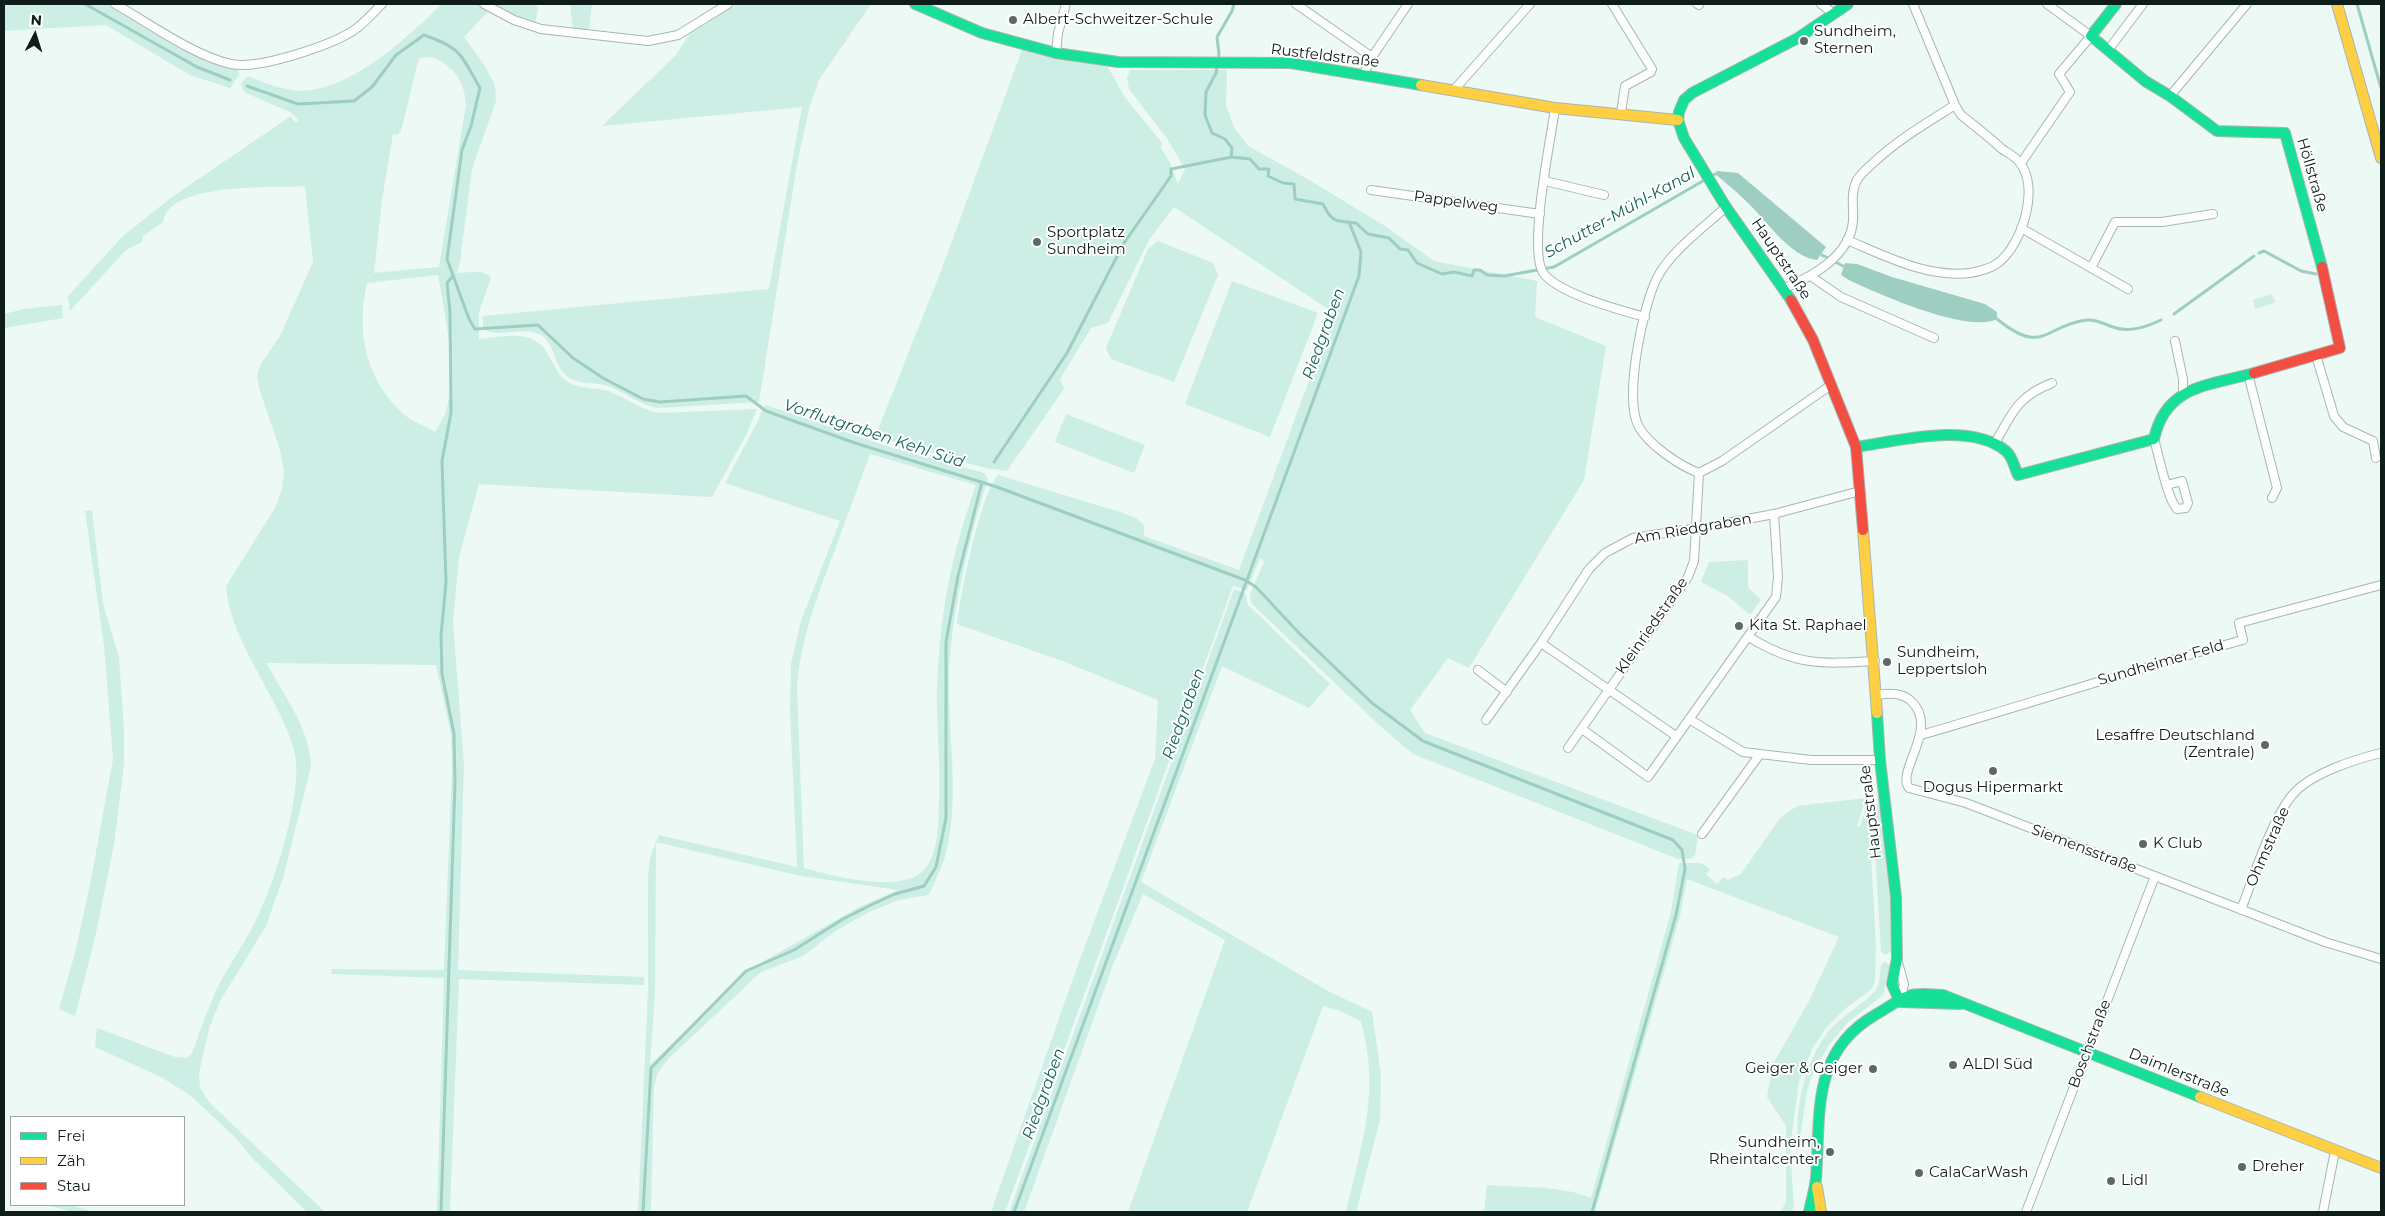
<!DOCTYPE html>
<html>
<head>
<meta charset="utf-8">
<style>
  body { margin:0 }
  #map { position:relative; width:2385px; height:1216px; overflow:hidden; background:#ecf9f5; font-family:Montserrat,sans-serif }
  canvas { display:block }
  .frame { position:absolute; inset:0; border:5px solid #0e1d1a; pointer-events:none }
  .legend { position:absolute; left:10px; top:1116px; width:175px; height:90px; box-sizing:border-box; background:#fff; border:1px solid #9fa5a3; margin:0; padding:6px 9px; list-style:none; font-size:15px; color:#0e1d1a }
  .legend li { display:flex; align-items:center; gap:10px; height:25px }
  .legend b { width:25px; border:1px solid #9fa5a3 }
  .north { position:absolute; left:10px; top:10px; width:50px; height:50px; -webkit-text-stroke:4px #fff; paint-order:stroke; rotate:5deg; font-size:14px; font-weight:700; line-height:20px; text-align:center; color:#0e1d1a }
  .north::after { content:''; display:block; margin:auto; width:18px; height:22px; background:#0e1d1a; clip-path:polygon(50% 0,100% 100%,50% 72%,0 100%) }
</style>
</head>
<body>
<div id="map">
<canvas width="2385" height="1216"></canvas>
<div class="frame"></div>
<ul class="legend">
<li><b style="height:6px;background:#16e098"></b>Frei</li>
<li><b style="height:6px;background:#ffcf43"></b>Zäh</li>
<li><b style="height:6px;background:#f24e42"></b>Stau</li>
</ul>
<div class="north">N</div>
</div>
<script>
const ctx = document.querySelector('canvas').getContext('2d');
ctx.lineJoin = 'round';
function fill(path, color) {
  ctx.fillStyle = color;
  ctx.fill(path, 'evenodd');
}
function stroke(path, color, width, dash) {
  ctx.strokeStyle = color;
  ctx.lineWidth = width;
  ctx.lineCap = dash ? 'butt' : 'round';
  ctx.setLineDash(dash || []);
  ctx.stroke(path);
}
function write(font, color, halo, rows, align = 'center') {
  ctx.font = font + ' Montserrat,sans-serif';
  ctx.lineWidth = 4;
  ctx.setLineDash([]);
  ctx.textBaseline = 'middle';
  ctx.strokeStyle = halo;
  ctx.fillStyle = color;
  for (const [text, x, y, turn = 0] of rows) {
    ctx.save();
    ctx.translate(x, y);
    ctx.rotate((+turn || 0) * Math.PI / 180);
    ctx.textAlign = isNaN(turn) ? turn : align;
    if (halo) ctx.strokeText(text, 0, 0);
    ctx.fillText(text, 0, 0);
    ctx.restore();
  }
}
fill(new Path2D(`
  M4 4H110L221 64 238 69 239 75 230 88 190 75 106 25 4 31Z
  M442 4H478L488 12 464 37 485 66 495 85 496 101 472 169 460 262 457 273C469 273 482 268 491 278L479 312V339C504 337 532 328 547 353 552 361 557 373 564 379 575 389 590 387 604 390 624 395 639 410 660 413L757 409 746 435 712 497 479 484 459 557 453 622 464 764 458 970 644 977V985L459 979 450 1211 487 1212H437L444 978 331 974 332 969 444 970 452 766 451 734 436 665 266 663C284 695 310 729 311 766L283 878 266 926 220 1001 209 1029 199 1073 200 1088 210 1103 325 1212H307L255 1161 235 1137 191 1096 161 1077 95 1047 97 1028 175 1057 187 1058 192 1053C200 1033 206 1013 215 993 226 969 242 948 254 924 274 887 305 790 294 750 279 696 230 642 226 586L275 508 282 489 284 471 280 450 259 388 257 375 261 364 280 336 313 262 305 186C274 188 168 182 163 222L143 236 142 242 126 250 70 311 68 296 123 236 172 197 291 116 294 122 299 121 292 113 244 92 241 83 248 76C262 82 277 88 292 90 344 98 408 37 442 4ZM433 57C456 69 464 80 466 105L439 267 374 273 382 200 393 134 397 135 401 131 419 58ZM438 275C445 317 457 365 447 408 445 416 439 425 435 432 425 426 411 421 402 413 365 377 356 332 367 283Z
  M489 4H535L538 8 535 24 505 14Z
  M570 4H592L589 32 573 29Z
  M736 4H871L819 80 810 105 797 164 759 402 658 408C639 405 624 391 605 385 591 382 573 385 563 372 553 360 554 341 539 334 521 326 499 339 483 329V316L769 289 802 107 602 126 675 56 690 34Z
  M1022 50 1064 60 1108 67 1124 96 1162 143 1161 148 1169 161 1178 184 1185 169 1168 140 1129 89 1127 78 1130 70H1227L1226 105 1234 127 1248 146 1306 178 1385 226 1434 261 1537 281 1535 317 1606 346 1584 480 1469 668 1448 658 1410 710 1425 733 1698 835 1695 855 1691 859H1678L1413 754 1380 726 1251 603 1250 594 1264 562 1260 558 1247 590 1233 586 1005 1212H991L1075 973 1155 759 1158 700 1065 662 957 624C961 593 979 498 998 475L1120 512 1136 518 1144 525V536L1239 570 1334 313 1174 207 1149 240 1108 323 1091 328 1060 379 1064 389 1007 471 985 468 878 437 877 432 941 271Z
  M1158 241 1213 263 1218 275 1174 382 1111 359 1106 348 1148 249Z
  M1232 281 1318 313 1270 437 1185 404Z
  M2271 294 2276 302 2255 309 2253 300Z
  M62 305 63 318 4 328V314L24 309Z
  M766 405 886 446 984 473 988 479C969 538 950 618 949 679 948 736 960 797 946 853 942 868 935 881 929 895L898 900 869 912 837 930 803 956 761 972 667 1060 658 1073 654 1085 651 1212H638L648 991V875L650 858 659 835 797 867 790 710 791 664 801 621 840 521 725 483 759 419 762 408ZM870 454 976 485C951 556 940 613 937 688 936 726 941 764 939 802 938 823 939 854 924 870 901 894 833 876 804 868L797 689C800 641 816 599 833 555 845 522 858 488 870 454ZM656 842 801 876 898 890 861 906 746 971 650 1065 655 993Z
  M1066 414 1145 445 1134 473 1055 442Z
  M92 510 103 604 119 657 124 729V764L114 845 95 938 75 1016 59 1009 75 953 90 885 113 759 104 646 85 511Z
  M1748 560V587L1761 600 1750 615 1728 596 1701 582 1709 562Z
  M1234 589 1245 593 1248 605 1330 684 1309 708 1222 666 1141 882 1328 991 1372 1012 1381 1075 1380 1120 1356 1212H1346C1354 1174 1367 1134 1369 1094 1371 1071 1367 1044 1361 1021L1340 1011 1323 1006 1247 1212H1128L1225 940 1143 894 1113 965 1024 1212H1009Z
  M1878 789 1890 898 1891 945V951L1886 955 1881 952 1873 817 1878 802Z
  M1874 797 1864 804 1857 826H1860L1866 808 1873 803 1869 817 1876 948 1875 981 1872 989 1846 1008 1826 1028 1812 1049 1799 1081 1790 1149 1794 1207 1791 1212H1781L1786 1201V1126L1767 1097 1773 1064 1809 1001 1839 937 1687 879 1680 916 1595 1212H1484L1487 1185 1546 1188 1573 1192 1591 1198 1671 912 1679 863H1701L1710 869 1706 874 1717 884 1723 877 1728 880 1741 874 1780 818 1797 806Z
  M1884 962 1890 965 1883 995 1847 1023 1829 1045 1813 1073 1807 1091 1799 1145C1793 1108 1806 1061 1828 1032 1841 1015 1863 1006 1875 991 1880 985 1880 973 1881 965Z
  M47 1205H71L94 1212H73Z`), '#cdeee5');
fill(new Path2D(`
  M1717 171 1738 173 1826 247 1817 260C1790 257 1766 220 1747 202 1737 192 1726 183 1715 174Z
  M1845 263 1857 264 1892 277 1985 304 1997 312V319C1969 334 1878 294 1849 280L1841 275Z`), '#9ecec2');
stroke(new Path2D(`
  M85 4 197 67 230 80
  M1234 4 1232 11 1217 37 1219 54 1216 73 1206 92 1205 115 1212 133 1225 139 1232 148 1231 157 1250 159 1259 169H1269L1268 176 1283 183 1294 184 1295 199 1323 204C1332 223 1336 221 1356 223L1368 234 1389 238 1400 249 1408 250 1417 263 1442 274 1454 272 1472 276 1474 270H1480L1487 275 1504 276 1554 267 1715 174
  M2357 4 2381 88
  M247 86 298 104 354 101 372 87 396 55 424 35C462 48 461 55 480 88L471 126 462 150 447 259 469 319 475 329 538 325 573 358 603 378 643 399 660 402 746 396 766 411 855 443 997 487 1245 580 1256 587 1299 633 1372 703 1423 741 1673 840 1682 850 1685 869 1676 915 1592 1212
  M2259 253 2264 251 2301 271 2316 274
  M1822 255 1843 266
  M2174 314 2254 256
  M1997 319C2044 357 2044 325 2087 320 2096 319 2104 324 2113 327 2129 333 2146 327 2161 320
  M994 462 1067 353 1124 243 1171 176V169L1232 157
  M441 1212 455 783 454 734 442 674 441 636 446 582 442 461 451 413 450 312 447 283 453 276
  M643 1212 651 1068 746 971 794 950 843 919 873 904 895 894 924 886 936 867 946 818V642L958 576 982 482
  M1014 1212C1130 900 1242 587 1359 276L1361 252 1349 222`), '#9ecec2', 3);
const street = new Path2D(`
  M115 4C149 23 194 56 231 64 258 70 334 45 357 28 366 21 374 12 382 4
  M484 4 514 20 541 29 648 41 678 35 728 4
  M1296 4 1372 57
  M1612 4 1652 69 1651 72 1625 86 1621 113
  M1697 4 1699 5
  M1821 4 1834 14
  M2109 49 2143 4
  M1056 53 1058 33 1066 4
  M1363 75 1372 57 1408 4
  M1453 91 1530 4
  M2170 96 2247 4
  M1555 108C1551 139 1527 252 1544 274 1560 294 1620 310 1645 317
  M2021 163 2070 92 2059 74 2091 36 2047 4
  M1545 181 1604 195
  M1371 190 1540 214
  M2021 228 2128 289
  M1847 240C1885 256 1927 278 1970 273 1980 271 1990 269 1998 263 2022 245 2040 188 2020 163 2016 157 2008 153 2002 149 1989 137 1975 126 1961 115L1955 105 1913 4
  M2091 268 2115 222H2162L2213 214
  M1812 277 1841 297 1934 338
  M1785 288C1813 276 1850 256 1853 221 1854 207 1850 193 1857 180 1861 173 1868 168 1873 163 1899 139 1925 124 1955 105
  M2175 341 2183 379V393
  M2316 355 2334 416 2343 427 2373 441
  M2248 374 2277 488 2272 498
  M2154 439C2159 456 2167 498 2177 509L2186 508 2188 503 2182 481 2167 485
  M2373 441 2376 458
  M1995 443C2013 412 2017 397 2052 383
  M1699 473C1680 466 1649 445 1639 427 1623 400 1643 305 1657 278 1670 252 1704 227 1726 207
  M1749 637C1796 666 1821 664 1875 661
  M1541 643 1676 736
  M1478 670 1507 692
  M1877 695C1891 693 1903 692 1913 703 1938 730 1896 771 1909 788L1966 803 2325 942 2381 959
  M1689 719 1743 752 1811 760H1880
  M1486 720 1541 643 1589 569 1605 553 1633 538 1705 527 1774 514 1860 491
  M1582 729 1648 777 1776 597 1778 577 1774 514
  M1921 735C2028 704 2135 669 2243 640L2239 623 2381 585
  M1568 748 1688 577 1694 561 1699 473 1722 461 1831 385
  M1702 834 1760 754
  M2241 910C2253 878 2273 815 2295 792 2313 773 2356 759 2381 753
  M1897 959 1904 984 1900 1002
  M2026 1212 2155 876
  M2323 1212 2335 1151`);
const fast = new Path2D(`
  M915 4 982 33 1056 53 1118 62 1291 63 1421 85
  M2116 4 2091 36 2145 81 2170 96 2217 131 2285 133 2322 267
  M1791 300 1726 207 1684 138 1678 120 1679 112 1684 100 1692 93 1798 38 1848 4
  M1856 447C1897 441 1971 421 2006 451 2013 457 2014 467 2018 475L2154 439C2166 385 2208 386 2254 373
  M1877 713 1880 760 1896 897 1897 959 1892 984 1900 1002
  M1900 1002 1960 1004
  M1809 1212C1811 1201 1815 1189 1816 1178 1821 1115 1810 1053 1875 1015 1886 1009 1897 1000 1909 996 1918 992 1933 995 1943 995L2200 1097`);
const slow = new Path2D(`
  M2337 4 2381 158
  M1421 85 1555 108 1678 120
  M1863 530 1877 713
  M2200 1097 2381 1168
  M1817 1187 1821 1212`);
const jam = new Path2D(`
  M1791 300 1813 340 1856 447 1863 530
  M2254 373 2340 348 2322 267`);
stroke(street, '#a9b6b2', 10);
stroke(fast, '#a9b6b2', 12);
stroke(slow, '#a9b6b2', 12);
stroke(jam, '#a9b6b2', 12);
stroke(street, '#fcfefe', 8);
stroke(fast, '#16e098', 10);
stroke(slow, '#ffcf43', 10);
stroke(jam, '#f24e42', 10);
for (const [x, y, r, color] of [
  [1013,20,5,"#5c6a67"],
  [1804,41,5,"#5c6a67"],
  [1037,242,5,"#5c6a67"],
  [1739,626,5,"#5c6a67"],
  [1887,662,5,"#5c6a67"],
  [2265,745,5,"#5c6a67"],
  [1993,771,5,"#5c6a67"],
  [2143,844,5,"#5c6a67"],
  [1953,1065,5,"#5c6a67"],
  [1873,1069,5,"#5c6a67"],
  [1830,1152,5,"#5c6a67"],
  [2242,1167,5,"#5c6a67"],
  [1919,1173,5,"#5c6a67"],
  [2111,1181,5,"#5c6a67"]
]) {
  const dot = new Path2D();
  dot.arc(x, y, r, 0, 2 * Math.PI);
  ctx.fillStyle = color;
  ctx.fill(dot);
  stroke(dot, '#fff', 2);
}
write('15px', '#0e1d1a', '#fff', [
  ["Albert-Schweitzer-Schule",1023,20],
  ["Sundheim,",1814,32],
  ["Sternen",1814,49],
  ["Sportplatz",1047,233],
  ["Sundheim",1047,250],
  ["Kita St. Raphael",1749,626],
  ["Sundheim,",1897,653],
  ["Leppertsloh",1897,670],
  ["Lesaffre Deutschland",2255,736,"right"],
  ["(Zentrale)",2255,753,"right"],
  ["Dogus Hipermarkt",1993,788,"center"],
  ["K Club",2153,844],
  ["ALDI Süd",1963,1065],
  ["Geiger & Geiger",1863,1069,"right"],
  ["Sundheim,",1820,1143,"right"],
  ["Rheintalcenter",1820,1160,"right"],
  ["Dreher",2252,1167],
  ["CalaCarWash",1929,1173],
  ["Lidl",2121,1181]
], 'left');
write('15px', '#0e1d1a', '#fff', [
  ["Rustfeldstraße",1325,56,7],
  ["Höllstraße",2312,175,74],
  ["Pappelweg",1456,202,8],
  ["Hauptstraße",1781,259,56],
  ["Am Riedgraben",1693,529,-10],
  ["Kleinriedstraße",1652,626,-55],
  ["Sundheimer Feld",2161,663,-16],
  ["Hauptstraße",1871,812,-97],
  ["Ohmstraße",2268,847,-66],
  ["Siemensstraße",2084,849,21],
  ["Boschstraße",2090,1044,-69],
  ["Daimlerstraße",2179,1073,22]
]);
write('italic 16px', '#136556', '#fff', [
  ["Schutter-Mühl-Kanal",1620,213,-29],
  ["Riedgraben",1324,334,-70],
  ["Vorflutgraben Kehl Süd",874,434,18],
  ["Riedgraben",1184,714,-70],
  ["Riedgraben",1044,1094,-70]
]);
</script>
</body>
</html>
